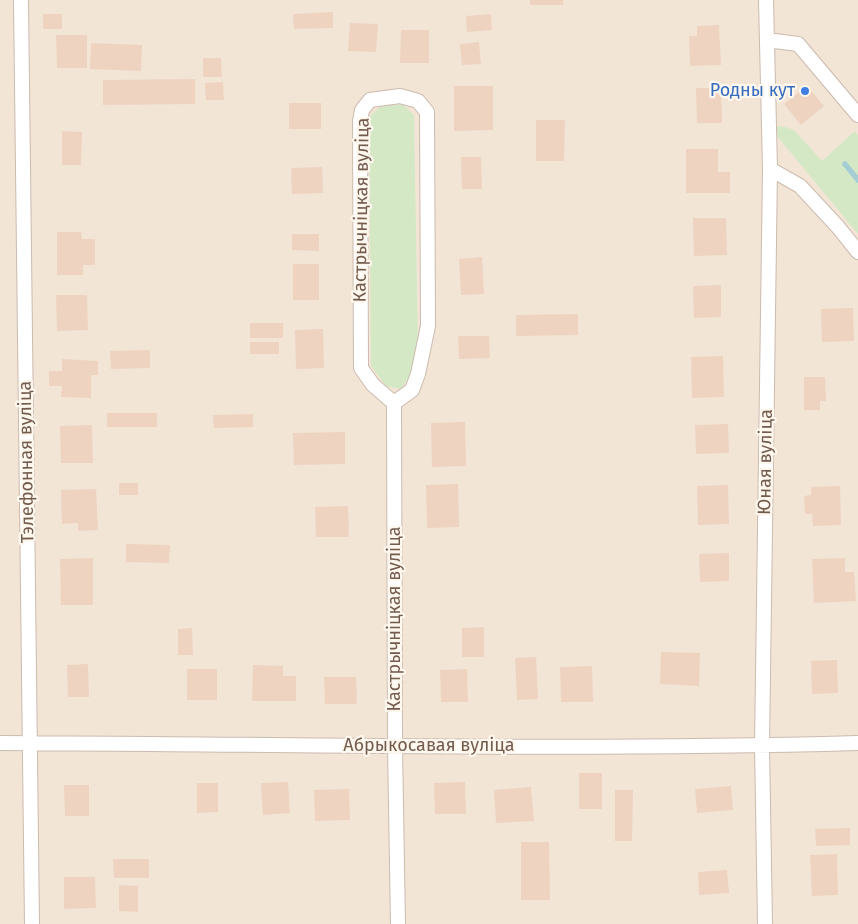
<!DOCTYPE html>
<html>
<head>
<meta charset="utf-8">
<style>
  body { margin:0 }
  canvas { display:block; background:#fbf3e7 }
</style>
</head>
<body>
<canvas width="858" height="924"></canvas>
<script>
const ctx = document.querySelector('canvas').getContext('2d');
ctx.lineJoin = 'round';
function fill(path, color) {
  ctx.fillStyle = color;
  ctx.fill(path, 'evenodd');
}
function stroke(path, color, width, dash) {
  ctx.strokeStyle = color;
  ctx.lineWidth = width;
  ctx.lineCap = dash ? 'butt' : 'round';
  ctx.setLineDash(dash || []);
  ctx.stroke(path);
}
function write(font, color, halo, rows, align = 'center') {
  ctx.font = font + ' "Fira Sans",sans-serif';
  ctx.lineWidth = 4.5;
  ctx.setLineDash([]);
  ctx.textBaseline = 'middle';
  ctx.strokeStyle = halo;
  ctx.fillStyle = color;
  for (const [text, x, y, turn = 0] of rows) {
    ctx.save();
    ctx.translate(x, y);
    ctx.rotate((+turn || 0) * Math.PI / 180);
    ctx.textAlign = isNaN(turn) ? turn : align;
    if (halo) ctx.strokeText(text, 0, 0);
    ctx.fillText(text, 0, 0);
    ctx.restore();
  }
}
fill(new Path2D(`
  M0 0H858V924H0Z`), '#f2e5d6');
fill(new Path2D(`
  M402 104 414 115 418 347 409 377 401 389 386 386 371 366 369 117 380 107Z
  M777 126 785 127 794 130 822 161 855 131 858 135V234L777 136Z`), '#d4e8c6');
stroke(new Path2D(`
  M845 164 858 180`), '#a4cdd4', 5.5);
fill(new Path2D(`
  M530 0H563V5H530Z
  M333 12V28L294 29 293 14Z
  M43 14H62V29H43Z
  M491 14 492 30 467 32 466 16Z
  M350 23 378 24 376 52 348 51Z
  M719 25 721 65 690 66 689 36H697V26Z
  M401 30H429V63H400Z
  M56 35H87V68H57Z
  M479 42 481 64 462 65 460 44Z
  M91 43 142 45 141 71 90 69Z
  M203 58H221L222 77H203Z
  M195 79V104L103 105V80Z
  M223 82 224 100H206L205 83Z
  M454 86H493V130L454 131Z
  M807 86 824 106 801 125 784 104Z
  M696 88H721L722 123H697Z
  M289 103H321V129H289Z
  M536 120H565L564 161H536Z
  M62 131 82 132 81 165H62Z
  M686 149H718V172H730V193H686Z
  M461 157H481L482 189H462Z
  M322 167 323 193 292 194 291 168Z
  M693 218H726L727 255 694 256Z
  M57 232H81L82 239H95V265H83V275H57Z
  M292 234H319V251L292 250Z
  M482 257 484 294 461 295 459 259Z
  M293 264H319V300H293Z
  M721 285V317L694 318 693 286Z
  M56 295H87L88 330 57 331Z
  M853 308 854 341 822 342 821 309Z
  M578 314V335L516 336V315Z
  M250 323H283V338H250Z
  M323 329 324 368 296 369 295 330Z
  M458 336H489L490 358 459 359Z
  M250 342H279V354H250Z
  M150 350V368L111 369 110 351Z
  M723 356 724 397 692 398 691 357Z
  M62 359 98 361V375H91V398L61 397 62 386H49V371H62Z
  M804 377H825L826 401H820V410H804Z
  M107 413H157V427H107Z
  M253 414V427L214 428 213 415Z
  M465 422 466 466 432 467 431 423Z
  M728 424 729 453 696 454 695 425Z
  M92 425 93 463H61L60 426Z
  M345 432V464L294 465 293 433Z
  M119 483H138V495H119Z
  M458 484 459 527 427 528 426 485Z
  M728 485 729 524 698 525 697 486Z
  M840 486 841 525 813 526 812 514H805L804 496 811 495V487Z
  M96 489 98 530 78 531V523L62 524 61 490Z
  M348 506 349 537H316L315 507Z
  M126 544 170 545 169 563 126 562Z
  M729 553V581L700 582 699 554Z
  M93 558V605H61L60 559Z
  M845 558V572H854L856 601 814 603 812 559Z
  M484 627V657H462V628Z
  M192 628 193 655H178V629Z
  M661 652 700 653 699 686 660 684Z
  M536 657 538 699 517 700 515 658Z
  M837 660 838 693 812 694 811 661Z
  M88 664 89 697H68L67 665Z
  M253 665 283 666V676H296V701H252Z
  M592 666 593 702H561L560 667Z
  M187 669H217V700H187Z
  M467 669 468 702H441L440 670Z
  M324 677H356L357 704H325Z
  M579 773H602V809H579Z
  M288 782 290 813 263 815 261 783Z
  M465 782 466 814H435L434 783Z
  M197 783H218V812L197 813Z
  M64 785H89V816H65Z
  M731 786 733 810 697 813 695 789Z
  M531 787 534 821 496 823 494 790Z
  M349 789 350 820 315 821 314 790Z
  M615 790H633L632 841H615Z
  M850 828V845L816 846 815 829Z
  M521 842H549L550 900H521Z
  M837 854 838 895 812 896 810 855Z
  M113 859H149V878H114Z
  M727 870 729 893 699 895 698 872Z
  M64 877H95L96 908 64 909Z
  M119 885 138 886V912L119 911Z`), '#eed3c1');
const minor = new Path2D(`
  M21 0 32 924
  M767 40 798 44 858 115
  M770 169 800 186 838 227 858 252
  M394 403 412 390 418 374 428 326 427 112 418 101 400 96 370 100 362 110 360 121 361 368 373 385 394 403 395 746 398 924
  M0 743C286 744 572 751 858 743
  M765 924 762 746 770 169 766 0`);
stroke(minor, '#ccbbae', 16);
stroke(minor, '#fff', 14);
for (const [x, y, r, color] of [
  [805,91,5,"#3f7fe0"]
]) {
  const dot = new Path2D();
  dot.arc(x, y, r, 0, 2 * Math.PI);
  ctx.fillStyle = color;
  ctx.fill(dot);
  stroke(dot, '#fef7ed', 2);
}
write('18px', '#366cbe', '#fef7ed', [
  ["Родны кут",795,91]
], 'right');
write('18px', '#735b4d', '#fef7ed', [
  ["Кастрычніцкая вуліца",362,210,-89],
  ["Тэлефонная вуліца",27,462,-91],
  ["Юная вуліца",766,462,-89],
  ["Кастрычніцкая вуліца",395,619,-90],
  ["Абрыкосавая вуліца",429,746]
]);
</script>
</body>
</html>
